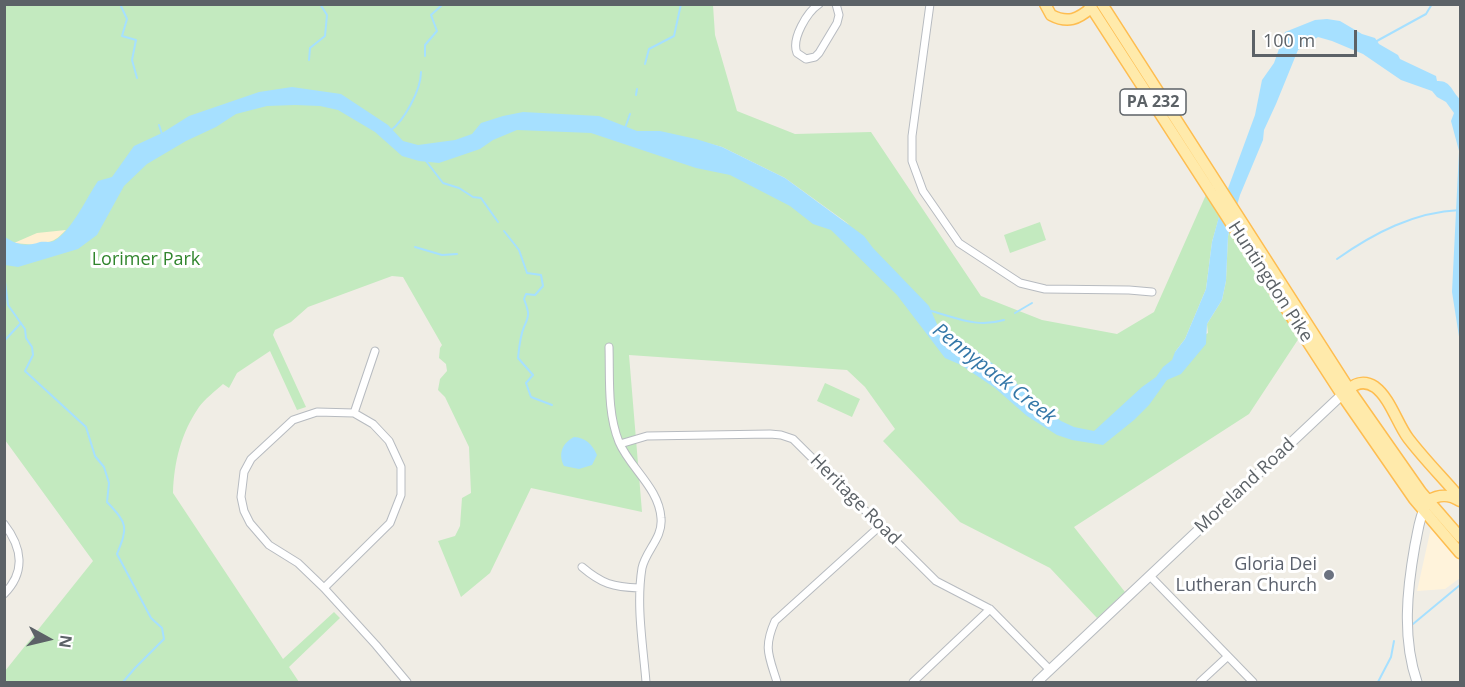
<!DOCTYPE html>
<html>
<head>
<meta charset="utf-8">
<style>
  body { margin:0 }
  #map { position:relative; width:1465px; height:687px; overflow:hidden; background:#f0ede5; font-family:"Open Sans",sans-serif }
  canvas { display:block }
  .frame { position:absolute; inset:0; border:6px solid #5c6267; pointer-events:none }
  .north { position:absolute; left:18px; top:609px; width:60px; height:60px; -webkit-text-stroke:4px #fff; paint-order:stroke; rotate:98deg; font-size:16px; font-weight:700; line-height:24px; text-align:center; color:#5c6267 }
  .north::after { content:''; display:block; margin:auto; width:21px; height:27px; background:#5c6267; clip-path:polygon(50% 0,100% 100%,50% 72%,0 100%) }
  .scale { position:absolute; left:1252px; top:30px; width:105px; height:27px; box-sizing:border-box; border:3px solid #5c6267; border-top:0; padding-left:8px; font-size:18px; line-height:21px; white-space:nowrap; color:#5c6267; -webkit-text-stroke:4px #fff; paint-order:stroke }
</style>
</head>
<body>
<div id="map">
<canvas width="1465" height="687"></canvas>
<div class="frame"></div>
<div class="north">N</div>
<div class="scale">100 m</div>
</div>
<script>
const ctx = document.querySelector('canvas').getContext('2d');
ctx.lineJoin = 'round';
function fill(path, color) {
  ctx.fillStyle = color;
  ctx.fill(path, 'evenodd');
}
function stroke(path, color, width, dash) {
  ctx.strokeStyle = color;
  ctx.lineWidth = width;
  ctx.lineCap = dash ? 'butt' : 'round';
  ctx.setLineDash(dash || []);
  ctx.stroke(path);
}
function write(font, color, halo, rows, align = 'center') {
  ctx.font = font + ' "Open Sans",sans-serif';
  ctx.lineWidth = 6;
  ctx.setLineDash([]);
  ctx.textBaseline = 'middle';
  ctx.strokeStyle = halo;
  ctx.fillStyle = color;
  for (const [text, x, y, turn = 0] of rows) {
    ctx.save();
    ctx.translate(x, y);
    ctx.rotate((+turn || 0) * Math.PI / 180);
    ctx.textAlign = isNaN(turn) ? turn : align;
    if (halo) ctx.strokeText(text, 0, 0);
    ctx.fillText(text, 0, 0);
    ctx.restore();
  }
}
fill(new Path2D(`
  M1431 528 1460 560V578L1445 589 1417 591Z`), '#fff3db');
fill(new Path2D(`
  M4 5H713L715 35 737 111 795 134 871 132 981 296 1042 320 1117 334 1154 312 1209 188 1222 207 1212 242 1206 289 1185 339 1175 352 1208 333 1207 324 1222 300 1226 281 1228 236 1232 223 1303 332 1249 414 1074 527 1125 592 1097 618 1050 568 960 522 883 441 895 429 865 387 847 370 629 355 642 512 531 488 490 573 461 597 438 541 455 536 460 526 462 498 471 493 469 447 445 397 438 390 440 379 447 371 446 364 439 358 440 348 442 345 403 277 392 276 308 307 291 322 275 330 273 335 306 407 297 410 270 351 237 373 229 388 223 384C215 391 205 399 199 407 181 433 174 462 173 493L283 659 334 612 340 618 289 667 299 682H5V671L93 561 5 440ZM707 143 722 147 785 178 850 225Z
  M1040 222 1046 240 1010 253 1004 235Z
  M825 383 860 399 852 417 817 401Z`), '#c3eabf');
fill(new Path2D(`
  M66 230C57 239 53 243 41 242L36 245 14 243 37 233Z`), '#fef0d2');
fill(new Path2D(`
  M1327 19 1340 21 1362 34 1375 38 1379 44 1398 55 1400 59 1436 76 1437 81C1451 80 1452 92 1460 99V343L1452 292 1459 151 1451 121 1454 113 1446 102 1437 97 1432 91 1401 80 1363 54 1332 41 1318 37 1298 50 1276 104 1264 130 1263 140 1240 195 1228 236 1226 281 1222 300 1207 324 1206 344 1181 374 1167 380 1149 405 1134 420 1103 445 1072 440 1057 435 1027 416 995 388 961 365 945 358 897 295 831 230 813 224 790 206 730 175 696 168 591 133 517 130 493 140 480 149 439 163 419 161 402 156 375 132 338 110 320 106 295 105 267 106 236 114 216 127 186 141 147 164 124 186 97 235 78 249 18 267 5 265V237C17 245 26 247 40 242 45 241 48 243 54 241 71 232 87 197 98 181L112 177 134 146 162 133 189 116 259 92 292 87 341 94 388 125 403 141 418 145 455 140 472 134 481 123 503 116 523 112 599 116 637 131H660L696 139 722 147 785 178 864 236 873 248 929 306 940 331 949 338 960 339 971 347 1009 376 1033 400 1061 421 1074 427 1094 431 1142 387 1156 377 1163 367 1172 360 1175 352 1185 339 1206 289 1212 242 1223 202 1255 115 1262 80 1274 63 1285 32 1315 20Z
  M574 437C586 438 592 444 597 455L592 465 579 469 564 466C558 454 562 443 574 437Z`), '#a6e0ff');
stroke(new Path2D(`
  M120 4 127 19 122 36 136 40 132 60 137 78
  M1375 42 1426 14 1432 4
  M425 56V45L437 31 431 15 441 6V4
  M309 60 310 48 325 36 327 15 320 4
  M645 64 649 49 674 36 681 4
  M636 95 637 89
  M159 125 162 134
  M625 128 630 114
  M390 131C404 121 421 90 421 72
  M426 161 443 183 459 188 473 197 481 198 498 222
  M504 231 519 250 527 273 541 275 543 286 535 295 526 294 524 299C529 313 530 314 524 327 520 336 519 348 518 358L533 375 526 383 531 397 552 405
  M415 247 442 255 457 254
  M1337 259C1374 233 1414 212 1460 210
  M4 274 8 305 25 329 26 338 32 347 33 355 25 371 86 427 95 456 104 467 109 483 107 502C128 524 128 527 117 554L151 618 162 628 164 639 135 668 123 682
  M931 311C958 318 976 328 1004 320
  M1015 313 1032 303
  M4 341 21 323
  M1413 624 1460 585
  M1378 682 1391 657 1394 641`), '#a6e0ff', 2);
const street = new Path2D(`
  M819 4C807 12 791 39 797 53L806 59 815 57 819 53 837 23 839 15 836 4
  M930 4 912 136V161L923 191 959 243 1020 283 1045 289 1129 290 1152 292
  M609 347C610 379 607 412 619 442 630 468 659 488 661 518 663 538 646 550 642 568 636 605 643 645 646 682
  M354 413 375 351
  M620 444 647 436 770 434 781 435 793 439 936 581 990 609 1050 670
  M4 524C22 547 26 572 4 594
  M582 567C602 584 613 587 639 588
  M1150 576 1253 682
  M324 588 390 523 401 495V467L389 441 373 424 354 413 317 412 293 420 251 459 244 472 241 497 244 511 250 523 269 545 298 563 324 588 376 645 407 682
  M777 682C769 656 763 648 775 621L880 526
  M913 682 990 609
  M1200 682 1227 657`);
const secondary = new Path2D(`
  M1037 682 1347 390
  M1417 682C1402 638 1407 590 1415 545 1418 532 1419 517 1426 505`);
const primary = new Path2D(`
  M1045 4 1051 15C1068 24 1078 19 1091 8
  M1089 4 1342 395 1414 499 1460 553
  M1102 4 1349 389 1421 492 1460 537
  M1349 389C1357 382 1366 381 1375 387 1390 398 1397 423 1408 438 1424 459 1443 478 1460 498
  M1428 501C1439 494 1449 494 1460 501`);
stroke(street, '#b7bbc0', 9);
stroke(secondary, '#b6bbc0', 11);
stroke(primary, '#febd50', 13);
stroke(street, '#fff', 7);
stroke(secondary, '#fff', 9);
stroke(primary, '#ffeaab', 10);
for (const [x, y, r, color] of [
  [1329,575,6,"#6b7280"]
]) {
  const dot = new Path2D();
  dot.arc(x, y, r, 0, 2 * Math.PI);
  ctx.fillStyle = color;
  ctx.fill(dot);
  stroke(dot, '#fff', 2);
}
for (const [x, y, w] of [
  [1153,102,66]
]) {
  const box = new Path2D();
  box.roundRect(x - w / 2, y - 13, w, 26, 4.5);
  ctx.fillStyle = '#fff';
  ctx.fill(box);
  stroke(box, '#5c6267', 1.5);
}
write('bold 16px', '#5c6267', null, [
  ["PA 232",1153,102]
]);
write('18px', '#30852d', '#fff', [
  ["Lorimer Park",146,260]
]);
write('18px', '#5c6267', '#fff', [
  ["Huntingdon Pike",1270,282,57],
  ["Moreland Road",1245,486,-43],
  ["Heritage Road",855,500,45]
]);
write('18px', '#5b616d', '#fff', [
  ["Gloria Dei",1317,565],
  ["Lutheran Church",1317,586]
], 'right');
write('italic 20px', '#3477a8', '#fff', [
  ["Pennypack Creek",994,374,38]
]);
</script>
</body>
</html>
